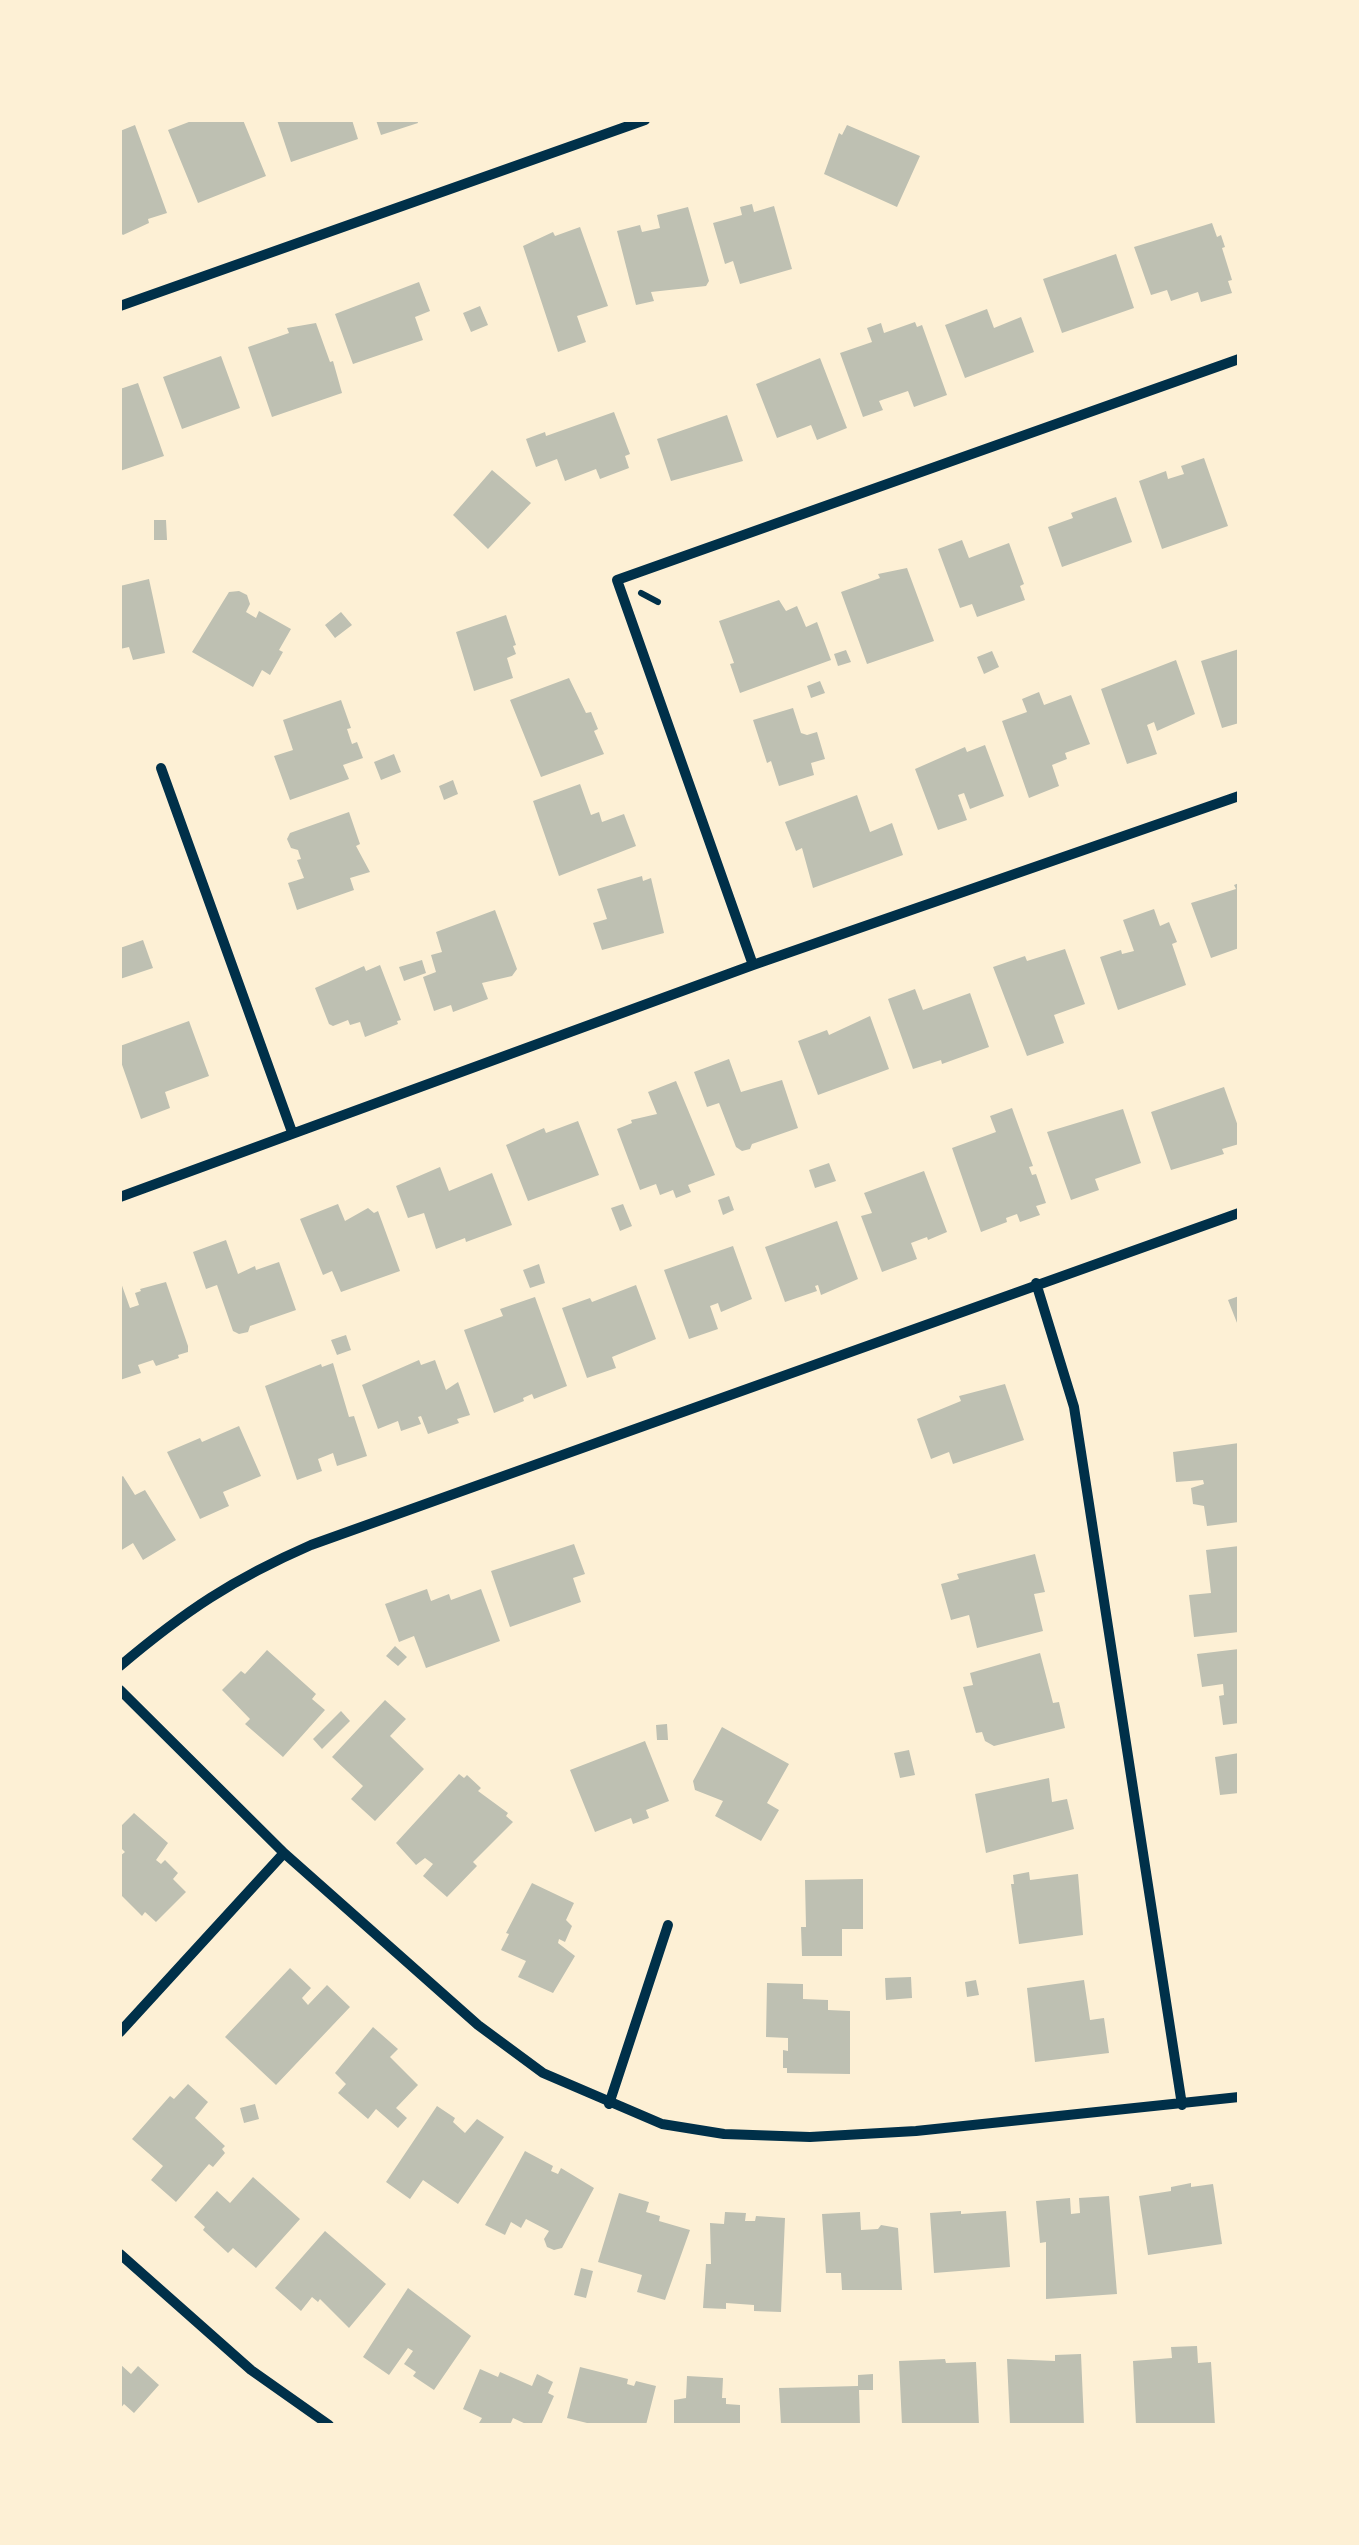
<!DOCTYPE html>
<html>
<head>
<meta charset="utf-8">
<style>
  body { margin:0 }
  #map { position:relative; width:1359px; height:2545px; overflow:hidden; background:#fdf0d5; font-family:Karla,sans-serif }
  canvas { display:block }
  .frame { position:absolute; inset:0; border:122px solid #fdf0d5; pointer-events:none }
</style>
</head>
<body>
<div id="map">
<canvas width="1359" height="2545"></canvas>
<div class="frame"></div>
</div>
<script>
const ctx = document.querySelector('canvas').getContext('2d');
ctx.lineJoin = 'round';
function fill(path, color) {
  ctx.fillStyle = color;
  ctx.fill(path, 'evenodd');
}
function stroke(path, color, width, dash) {
  ctx.strokeStyle = color;
  ctx.lineWidth = width;
  ctx.lineCap = dash ? 'butt' : 'round';
  ctx.setLineDash(dash || []);
  ctx.stroke(path);
}
fill(new Path2D(`
  M194 120H243L266 176 198 203 168 130Z
  M277 120H352L358 139 291 162Z
  M376 120H417L418 123 381 135Z
  M135 125 167 213 148 219 149 223 123 235 120 232V131Z
  M847 125 920 156 897 207 824 174 839 133 842 135Z
  M752 204 754 212 774 206 792 269 740 284 733 261 725 264 713 223 742 215 740 207Z
  M688 207 709 281 706 286 651 292 654 301 636 305 617 231 640 225 642 232 660 228 657 215Z
  M1212 223 1217 237 1221 235 1225 247 1222 248 1232 280 1228 281 1232 293 1201 302 1198 292 1171 301 1167 290 1151 295 1134 247Z
  M580 227 608 306 577 316 586 342 558 352 523 246 553 232 555 236Z
  M1116 254 1134 308 1062 333 1043 279Z
  M419 282 430 311 415 317 423 340 353 364 335 314Z
  M480 306 488 325 471 332 463 313Z
  M987 309 994 328 1021 317 1034 352 965 378 945 325Z
  M915 322 917 327 922 325 947 395 914 407 908 391 879 401 883 410 863 417 840 353 872 342 867 328 881 323 884 333Z
  M316 323 330 362 333 361 342 393 272 417 248 347 289 333 287 328Z
  M221 356 240 408 182 429 163 377Z
  M820 358 847 428 817 440 811 425 777 438 756 384Z
  M138 383 164 456 120 471V389Z
  M614 412 630 454 625 456 629 468 600 479 596 469 565 481 557 459 536 467 526 439 545 432 546 436Z
  M727 415 743 461 671 481 657 439Z
  M1204 458 1228 526 1162 549 1139 481 1166 471 1168 479 1184 474 1181 466Z
  M492 470 531 503 488 549 453 515Z
  M1116 497 1132 542 1062 567 1048 527 1073 518 1071 513Z
  M154 520H166L167 540H154Z
  M962 540 969 558 1009 543 1024 584 1020 586 1025 600 977 617 972 604 960 608 938 549Z
  M907 568 934 641 867 664 841 592 880 578 878 574Z
  M149 579 165 653 133 660 129 647 120 649V586Z
  M239 591 247 595 250 604 246 612 256 618 259 611 291 629 279 650 283 652 270 675 262 670 253 687 192 652 229 592Z
  M779 600 786 611 797 606 806 627 817 622 831 660 740 693 730 664 734 663 719 621Z
  M341 612 352 625 335 638 325 625Z
  M506 615 516 645 513 646 516 654 507 658 513 678 474 691 456 632Z
  M1239 649V723L1222 728 1201 661Z
  M846 650 851 662 838 666 834 654Z
  M992 651 999 667 984 674 977 657Z
  M1176 660 1195 714 1157 731 1154 722 1147 725 1157 754 1127 764 1101 689Z
  M569 678 586 713 591 712 598 729 594 731 604 754 541 777 510 700Z
  M820 681 825 693 811 698 807 686Z
  M1039 692 1044 705 1071 695 1090 744 1065 753 1067 759 1052 765 1059 786 1029 798 1002 721 1027 712 1022 699Z
  M341 700 351 728 347 729 352 744 357 742 363 758 343 765 349 779 290 800 274 756 293 750 283 720Z
  M793 708 801 733 807 735 817 732 825 759 811 763 814 775 779 786 771 761 767 763 753 720Z
  M985 745 1004 796 970 809 964 793 958 795 967 820 938 830 915 769 965 747 967 752Z
  M394 754 401 772 381 780 374 762Z
  M453 780 458 794 444 800 439 786Z
  M580 784 591 815 599 812 602 822 624 814 636 846 559 876 533 801Z
  M857 795 870 832 892 823 903 855 813 888 802 848 796 851 785 822Z
  M349 812 360 844 356 846 370 872 350 878 354 890 297 910 288 883 304 878 297 860 301 859 298 850 291 848 287 839 290 833Z
  M642 876 643 881 651 878 664 933 602 950 593 923 607 919 597 889Z
  M1239 883V948L1211 958 1191 903 1236 889 1234 885Z
  M1154 909 1160 926 1169 922 1177 942 1172 944 1186 985 1118 1010 1100 957 1121 950 1122 954 1134 951 1123 920Z
  M495 910 517 969 512 976 482 983 488 999 453 1012 451 1005 434 1011 423 977 436 972 431 955 442 952 436 932Z
  M143 940 153 968 120 979V948Z
  M1065 949 1085 1004 1054 1015 1064 1043 1027 1056 993 967 1025 956 1027 961Z
  M422 960 426 973 404 981 399 967Z
  M380 965 401 1020 397 1021 398 1024 365 1037 360 1022 350 1025 348 1020 333 1026 329 1024 315 988 364 966 366 971Z
  M915 989 923 1010 970 993 989 1047 942 1064 941 1060 913 1069 888 999Z
  M870 1016 889 1069 818 1095 798 1041 827 1030 829 1035Z
  M189 1021 209 1076 165 1092 170 1108 141 1119 120 1059V1046Z
  M729 1059 741 1092 782 1080 798 1128 752 1144 750 1149 742 1151 736 1147 719 1103 707 1107 694 1072Z
  M676 1081 715 1175 688 1185 691 1192 676 1198 673 1190 660 1195 656 1184 640 1190 617 1129 632 1123 631 1120 657 1114 648 1092Z
  M1224 1087 1239 1129V1144L1222 1149 1224 1154 1171 1170 1151 1112Z
  M1012 1108 1033 1166 1029 1167 1032 1175 1036 1174 1046 1203 1036 1206 1040 1215 1020 1222 1017 1214 1006 1218 1007 1222 981 1232 952 1148 996 1132 990 1116Z
  M1123 1109 1141 1163 1095 1179 1099 1190 1071 1200 1047 1132Z
  M578 1121 599 1175 528 1201 506 1145 544 1128 546 1133Z
  M829 1163 836 1181 815 1188 809 1170Z
  M440 1167 449 1191 492 1173 512 1225 466 1242 465 1238 436 1249 424 1213 408 1218 396 1186Z
  M924 1171 947 1232 928 1240 927 1237 911 1243 917 1259 882 1272 861 1216 872 1213 864 1193Z
  M729 1196 734 1210 723 1215 718 1200Z
  M338 1204 345 1221 368 1208 374 1213 378 1211 400 1271 341 1292 332 1271 323 1275 300 1219Z
  M623 1204 632 1226 620 1231 611 1208Z
  M837 1221 858 1279 821 1295 818 1285 815 1286 817 1291 785 1302 765 1247Z
  M226 1240 238 1274 255 1266 256 1270 279 1262 296 1310 250 1326 248 1332 239 1334 233 1331 217 1285 206 1289 193 1252Z
  M733 1246 752 1299 721 1312 718 1303 710 1306 718 1329 689 1339 664 1270Z
  M539 1264 545 1283 530 1288 523 1270Z
  M120 1280 130 1308 139 1305 135 1293 141 1291 140 1289 166 1282 188 1346V1352L178 1355 179 1358 156 1366 153 1360 138 1365 141 1373 120 1380Z
  M636 1285 656 1339 612 1357 616 1368 587 1378 562 1308 590 1298 592 1302Z
  M1239 1296V1328L1228 1300Z
  M535 1297 567 1386 534 1399 532 1394 523 1398 524 1401 494 1413 464 1330 503 1316 500 1309Z
  M346 1335 351 1350 337 1355 331 1340Z
  M419 1360 421 1365 435 1360 446 1390 458 1382 470 1415 457 1419 459 1423 428 1434 421 1416 418 1417 421 1424 401 1431 398 1421 378 1429 362 1385Z
  M333 1363 349 1417 354 1416 367 1456 337 1466 333 1453 318 1459 322 1471 297 1480 265 1386 321 1364 322 1367Z
  M1005 1384 1024 1440 953 1464 949 1452 931 1459 917 1419 961 1401 959 1396Z
  M239 1426 261 1476 223 1492 229 1506 200 1519 167 1452 200 1438 202 1442Z
  M1239 1443V1522L1207 1526 1204 1506 1193 1504 1191 1488 1204 1484 1203 1480 1176 1482 1173 1452Z
  M123 1476 135 1495 145 1490 176 1540 143 1560 133 1543 120 1551V1478Z
  M574 1544 585 1574 573 1578 581 1602 510 1627 491 1571Z
  M1239 1546V1632L1194 1637 1189 1595 1211 1593 1206 1550Z
  M1035 1554 1045 1592 1034 1594 1043 1631 977 1648 969 1615 951 1620 941 1584 959 1579 957 1574Z
  M427 1589 431 1601 449 1594 451 1600 481 1589 500 1641 426 1668 414 1636 399 1642 385 1604Z
  M395 1646 407 1657 398 1666 386 1656Z
  M1239 1649V1723L1223 1725 1219 1696 1224 1695 1223 1684 1202 1687 1197 1654Z
  M267 1650 316 1694 312 1699 325 1710 283 1757 245 1724 250 1719 222 1690 241 1671 245 1674Z
  M1040 1653 1053 1703 1059 1702 1065 1728 994 1746 985 1741 982 1732 976 1733 963 1687 973 1685 970 1673Z
  M385 1700 406 1719 390 1736 424 1769 375 1821 351 1799 363 1786 332 1757Z
  M341 1711 350 1721 322 1749 313 1739Z
  M667 1724 668 1740H657L656 1725Z
  M722 1727 789 1764 767 1803 779 1810 761 1841 715 1816 723 1801 695 1790 693 1781Z
  M645 1741 669 1801 646 1810 649 1818 633 1824 631 1818 595 1832 570 1770Z
  M909 1750 915 1775 900 1778 894 1753Z
  M1239 1753V1793L1220 1795 1215 1757Z
  M459 1774 464 1778 467 1775 481 1788 478 1791 508 1813 506 1816 513 1822 473 1862 477 1866 447 1897 423 1876 433 1864 425 1858 416 1865 396 1843Z
  M1049 1778 1052 1802 1067 1799 1074 1829 986 1853 975 1794Z
  M134 1813 168 1843 156 1860 161 1864 165 1860 178 1873 173 1879 186 1892 156 1922 145 1912 142 1916 120 1894V1856L125 1852 120 1847V1827Z
  M1029 1872 1030 1880 1078 1874 1083 1935 1019 1944 1011 1884H1014L1013 1875Z
  M863 1879V1929H842V1956H802L801 1927H806L805 1880Z
  M532 1883 574 1903 566 1920 572 1926 565 1942 559 1939 558 1943 575 1956 553 1993 518 1977 526 1961 501 1950 509 1934 506 1933Z
  M290 1968 311 1988 302 1998 308 2005 327 1985 350 2007 276 2085 225 2037Z
  M911 1977 912 1998 886 2000 885 1978Z
  M976 1980 979 1995 967 1997 965 1982Z
  M1084 1980 1090 2020 1104 2018 1109 2053 1035 2062 1027 1988Z
  M767 1983 803 1984V1999L828 2000V2010L850 2011V2074L787 2073V2068H783V2050L788 2051V2038L766 2037Z
  M373 2027 398 2049 390 2057 418 2085 396 2108 407 2118 398 2128 376 2109 368 2119 338 2093 346 2084 335 2073Z
  M188 2084 208 2102 195 2118 225 2146 222 2149 225 2153 213 2167 209 2164 176 2202 151 2180 163 2166 132 2139 170 2096 174 2099Z
  M255 2104 259 2119 244 2123 240 2108Z
  M437 2106 455 2118 453 2122 465 2133 477 2119 504 2137 458 2204 423 2180 410 2199 386 2182Z
  M525 2151 553 2166 551 2171 558 2174 561 2168 594 2188 562 2248 554 2250 547 2247 544 2239 549 2231 526 2219 521 2228 511 2222 505 2235 485 2225Z
  M253 2177 300 2219 256 2268 233 2248 228 2253 203 2230 205 2227 194 2217 217 2191 230 2203Z
  M1191 2183V2187L1213 2184 1222 2244 1148 2255 1139 2196 1171 2191V2187Z
  M619 2193 649 2202 646 2212 660 2216 659 2221 690 2230 665 2300 637 2292 642 2275 598 2262Z
  M1109 2196 1117 2294 1046 2299V2242L1040 2243 1036 2201 1070 2198 1071 2214 1080 2213 1079 2198Z
  M961 2211V2214L1006 2211 1010 2267 934 2273 930 2213Z
  M725 2212 746 2213 745 2221H755L756 2216 785 2218 781 2312 754 2311V2305L726 2303V2309L703 2308 706 2264H711L710 2223 724 2224Z
  M860 2212 861 2230 878 2229 881 2225 898 2228 902 2290H842L841 2273H826L822 2214Z
  M325 2231 386 2284 349 2328 320 2299 318 2302 312 2297 301 2311 275 2288Z
  M581 2268 593 2271 586 2298 574 2295Z
  M408 2288 471 2336 434 2390 413 2376 416 2372 404 2364 413 2351 408 2348 389 2375 363 2357Z
  M1197 2346 1198 2363 1211 2362 1215 2425H1136L1133 2361 1172 2358 1171 2347Z
  M1081 2354 1084 2425H1010L1007 2359 1055 2361V2355Z
  M945 2359 946 2363 976 2362 979 2425H902L899 2361Z
  M120 2364 131 2374 138 2366 159 2385 134 2413 124 2404 120 2409Z
  M580 2367 628 2379 627 2384 634 2386 636 2381 656 2386 646 2425H595L567 2418Z
  M480 2369 498 2377 500 2372 532 2386 537 2374 553 2382 548 2393 554 2396 541 2425H528L513 2418 510 2425H483L479 2423 482 2418 463 2409Z
  M873 2374V2390H859L860 2425H781L779 2388 858 2386V2375Z
  M687 2376 723 2378 722 2398H726V2404L740 2405V2425H674V2400L686 2398Z`), '#bec0b2');
stroke(new Path2D(`
  M641 593 658 602`), '#003049', 6);
stroke(new Path2D(`
  M120 306 645 120
  M161 768 292 1132
  M753 965 617 580 1239 359
  M120 1197 753 965 1239 796
  M1036 1283 1074 1407 1182 2105
  M120 1666C185 1611 233 1579 311 1545L1239 1213
  M120 1690 284 1853 478 2025 543 2073 662 2124 724 2134 810 2137 916 2131 1239 2097
  M120 2032 284 1853
  M609 2104 668 1925
  M120 2254 251 2370 329 2425`), '#003049', 10);
</script>
</body>
</html>
